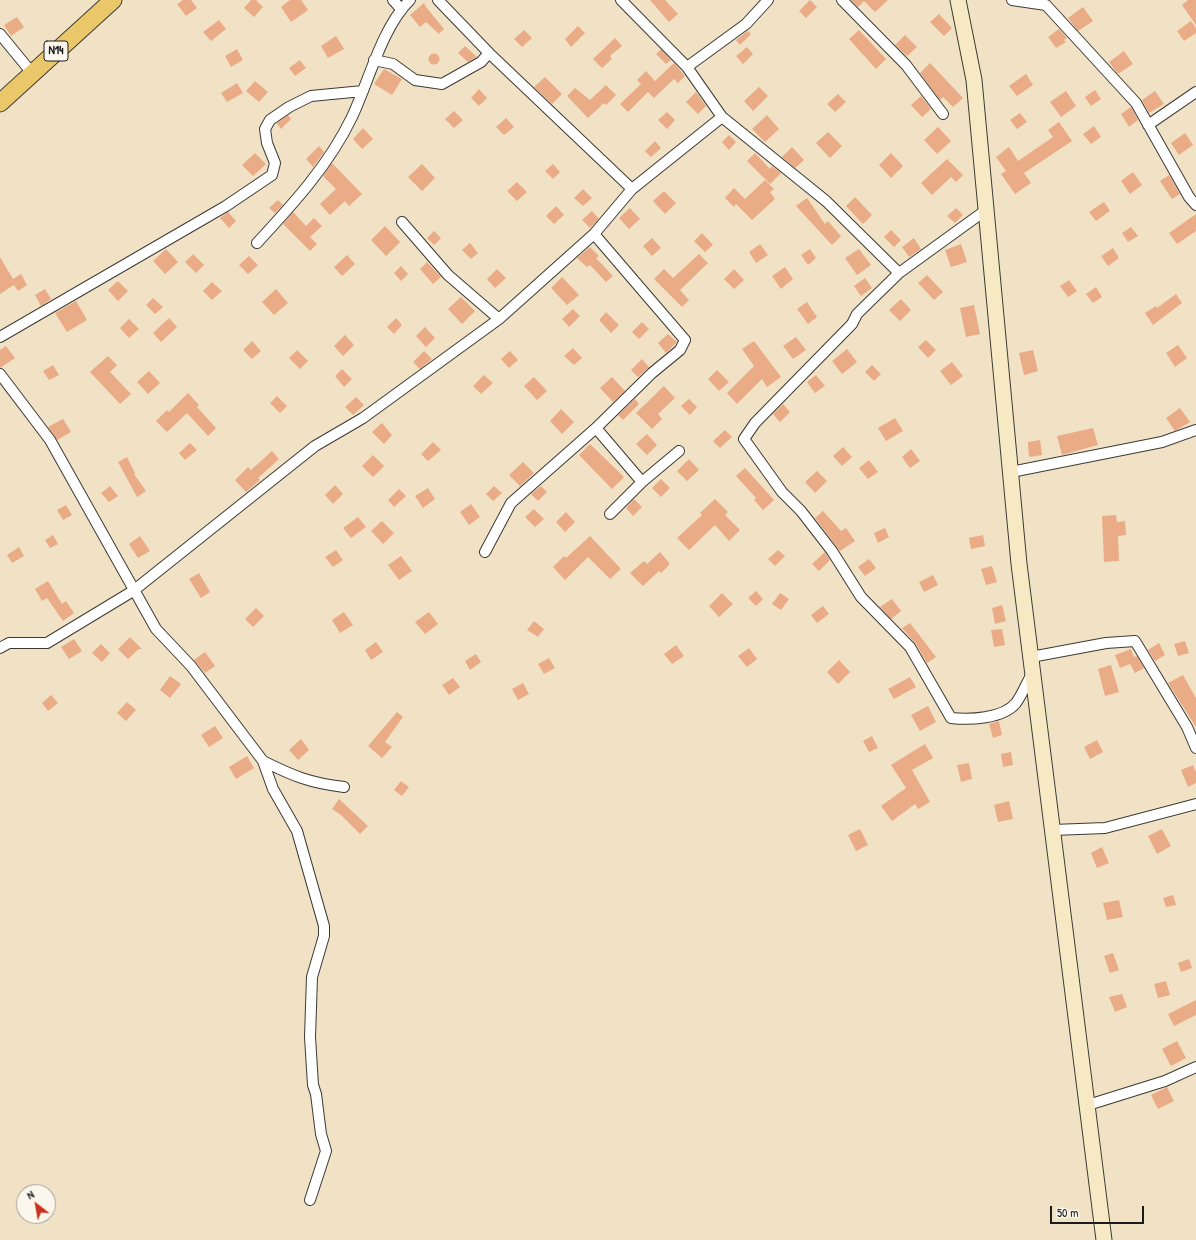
<!DOCTYPE html>
<html>
<head>
<meta charset="utf-8">
<style>
  body { margin:0 }
  #map { position:relative; width:1196px; height:1240px; overflow:hidden; background:#f1e2c5; font-family:"Patrick Hand",sans-serif }
  canvas { display:block }
  .north { position:absolute; left:16px; top:1184px; width:40px; height:40px; box-sizing:border-box; background:#fbf7ec; border:1px solid #a29f99; border-radius:50%; rotate:329deg; font-size:11px; font-weight:700; line-height:16px; text-align:center; color:#1c1c1c }
  .north::after { content:''; display:block; margin:auto; width:14px; height:18px; background:#c8321e; clip-path:polygon(50% 0,100% 100%,50% 72%,0 100%) }
  .scale { position:absolute; left:1050px; top:1206px; width:94px; height:18px; box-sizing:border-box; border:2px solid #1c1c1c; border-top:0; padding-left:5px; font-size:12px; line-height:14px; white-space:nowrap; color:#1c1c1c; -webkit-text-stroke:3px #fbf7ec; paint-order:stroke }
</style>
</head>
<body>
<div id="map">
<canvas width="1196" height="1240"></canvas>
<div class="north">N</div>
<div class="scale">50 m</div>
</div>
<script>
const ctx = document.querySelector('canvas').getContext('2d');
ctx.lineJoin = 'round';
function fill(path, color) {
  ctx.fillStyle = color;
  ctx.fill(path, 'evenodd');
}
function stroke(path, color, width, dash) {
  ctx.strokeStyle = color;
  ctx.lineWidth = width;
  ctx.lineCap = dash ? 'butt' : 'round';
  ctx.setLineDash(dash || []);
  ctx.stroke(path);
}
function write(font, color, halo, rows, align = 'center') {
  ctx.font = font + ' "Patrick Hand",sans-serif';
  ctx.lineWidth = 3;
  ctx.setLineDash([]);
  ctx.textBaseline = 'middle';
  ctx.strokeStyle = halo;
  ctx.fillStyle = color;
  for (const [text, x, y, turn = 0] of rows) {
    ctx.save();
    ctx.translate(x, y);
    ctx.rotate((+turn || 0) * Math.PI / 180);
    ctx.textAlign = isNaN(turn) ? turn : align;
    if (halo) ctx.strokeText(text, 0, 0);
    ctx.fillText(text, 0, 0);
    ctx.restore();
  }
}
fill(new Path2D(`
  M183 0H191L197 8 186 16 177 4Z
  M251 0H256L263 7 254 17 244 8Z
  M290 0H301L308 10 291 22 281 7Z
  M650 0H665L678 14 669 22Z
  M810 0 817 7 806 18 799 11Z
  M851 0H888L875 12 864 1 858 7Z
  M1188 0H1196V25L1182 5Z
  M424 3 426 7 444 29 439 34 426 22 420 27 410 15Z
  M1083 7 1093 21 1078 31 1068 18Z
  M939 14 952 28 944 36 930 22Z
  M17 17 24 27 11 36 4 25Z
  M219 20 226 29 211 41 203 32Z
  M1191 21 1196 28V33L1184 41 1177 31Z
  M578 26 585 33 571 47 565 39Z
  M1059 29 1067 38 1064 40 1066 42 1056 48 1048 37Z
  M524 30 532 38 522 47 514 39Z
  M859 30 886 59 876 69 849 39Z
  M748 31 751 34 740 45 736 40Z
  M905 35 917 47 907 56 895 45Z
  M336 36 344 49 328 58 321 46Z
  M615 38 622 46 610 56 612 59 602 68 593 59Z
  M465 46 477 57 468 62 458 53Z
  M747 47 753 54 743 64 736 56Z
  M237 49 243 60 231 67 225 56Z
  M661 49 671 60 666 64 656 54Z
  M1124 51 1133 64 1118 74 1109 62Z
  M428.5 59a5.5 5.5 0 1 1 11 0a5.5 5.5 0 1 1-11 0Z
  M300 60 306 68 295 76 289 68Z
  M674 63 685 76 678 83 674 79 654 98 648 92 628 112 620 104 641 84 637 80 646 71 655 81Z
  M930 63 963 98 953 107 943 97 940 100 920 73Z
  M384 69 402 79 392 95 374 84Z
  M1026 74 1033 85 1017 96 1009 86Z
  M545 77 562 94 552 104 534 87Z
  M255 81 268 92 259 102 246 91Z
  M237 83 243 93 227 102 221 93Z
  M606 85 616 95 606 105 604 103 588 118 567 96 575 88 590 100Z
  M759 87 768 96 753 111 744 101Z
  M479 89 487 98 479 106 471 98Z
  M1095 90 1101 99 1091 106 1085 97Z
  M1066 91 1076 106 1061 117 1050 102Z
  M1155 91 1164 104 1149 113 1142 100Z
  M696 92 706 106 698 114 686 102Z
  M838 94 846 102 835 112 827 104Z
  M921 96 931 109 922 117 911 105Z
  M1131 107 1138 120 1129 127 1121 114Z
  M454 111 463 120 454 128 445 119Z
  M667 112 675 120 667 129 658 120Z
  M1020 113 1027 122 1017 129 1010 120Z
  M288 115 291 119 281 129 277 123Z
  M767 115 779 129 765 142 752 129Z
  M506 118 514 127 504 135 496 127Z
  M1059 122 1072 141 1024 173 1031 183 1015 194 1001 174 1006 171 996 157 1009 147 1018 161 1053 137 1048 130Z
  M1094 126 1101 137 1091 144 1083 134Z
  M938 127 951 141 937 154 924 140Z
  M363 128 373 139 362 149 353 139Z
  M828 132 842 146 830 158 816 143Z
  M1185 133 1193 145 1179 155 1171 143Z
  M729 135 736 142 729 150 722 142Z
  M655 141 661 148 651 157 645 151Z
  M319 146 324 152 313 167 306 159Z
  M792 147 804 160 795 168 782 157Z
  M255 153 266 164 253 176 242 165Z
  M755 153 770 169 772 166 781 173 770 184 747 161Z
  M891 153 903 166 891 178 879 165Z
  M947 159 963 175 956 182 951 177 932 195 921 183Z
  M332 163 362 194 349 206 345 201 330 215 320 204 336 189 323 176Z
  M422 164 435 178 422 191 408 177Z
  M553 164 560 172 553 179 545 171Z
  M1133 172 1142 185 1130 194 1121 181Z
  M1169 175 1180 194 1172 199 1160 181Z
  M765 180 774 189 770 192 775 199 752 220 736 204 734 207 725 198 734 188 745 199Z
  M517 182 527 192 517 201 507 191Z
  M583 189 592 198 583 206 574 198Z
  M664 191 676 203 665 214 653 201Z
  M855 197 872 215 863 224 846 206Z
  M807 198 825 224 828 221 841 236 832 245 796 206Z
  M278 200 283 205 275 213 269 208Z
  M1104 202 1110 211 1096 221 1089 212Z
  M556 206 564 215 554 224 546 216Z
  M630 208 640 219 629 229 619 218Z
  M956 208 963 215 955 223 947 216Z
  M592 211 599 219 590 228 582 220Z
  M228 212 236 221 229 228 220 218Z
  M293 212 306 226 314 218 322 226 310 237 317 244 310 251 283 224Z
  M1196 214V231L1177 244 1169 233Z
  M385 226 400 242 386 256 371 240Z
  M1131 227 1138 236 1128 242 1122 233Z
  M891 230 901 240 894 247 884 237Z
  M434 231 441 238 434 245 427 238Z
  M702 233 713 245 705 252 694 241Z
  M652 238 661 248 652 256 643 246Z
  M914 238 921 249 909 257 902 247Z
  M470 243 478 253 471 259 462 250Z
  M760 244 768 255 756 263 749 252Z
  M961 244 967 262 951 267 945 250Z
  M590 247 599 256 596 258 613 276 606 282 590 265 587 267 577 258Z
  M1113 248 1119 258 1108 266 1101 256Z
  M166 249 178 262 165 274 153 261Z
  M810 249 816 258 808 265 801 255Z
  M859 249 871 265 857 275 845 258Z
  M193 254 204 265 196 273 185 262Z
  M699 254 708 263 680 290 689 300 682 307 654 279 664 269 673 278Z
  M347 255 355 264 342 276 334 267Z
  M249 256 258 265 248 274 239 265Z
  M0 257 13 279 21 274 27 285 18 291 14 285 0 294Z
  M427 262 441 277 433 284 420 269Z
  M401 266 408 274 401 281 394 273Z
  M785 267 793 279 781 289 772 276Z
  M497 269 506 278 495 288 487 279Z
  M734 269 744 280 734 289 724 279Z
  M927 275 943 292 934 300 918 283Z
  M562 277 579 295 567 305 551 288Z
  M865 278 872 288 861 296 854 286Z
  M1069 280 1077 291 1068 297 1060 286Z
  M118 281 128 291 118 301 108 290Z
  M212 282 222 291 212 300 203 291Z
  M1096 287 1102 297 1093 303 1086 294Z
  M45 289 51 299 41 306 35 295Z
  M276 289 288 303 274 315 262 302Z
  M1176 294 1182 303 1153 325 1145 313 1156 306 1157 308Z
  M461 297 475 311 462 324 448 309Z
  M153 298 163 307 155 314 146 305Z
  M901 299 911 310 900 321 889 310Z
  M76 301 87 320 67 332 55 313Z
  M807 302 817 317 808 324 797 309Z
  M974 305 980 334 966 337 960 308Z
  M573 309 580 316 569 327 562 319Z
  M606 312 619 325 611 333 599 320Z
  M169 318 177 327 161 342 153 333Z
  M396 318 402 325 394 334 387 327Z
  M129 319 139 329 129 338 120 328Z
  M642 322 649 329 639 339 632 332Z
  M425 327 435 338 426 347 416 336Z
  M668 334 677 342 666 353 658 343Z
  M345 335 354 345 343 356 334 346Z
  M796 337 806 350 793 359 783 346Z
  M926 340 936 350 928 358 918 347Z
  M252 341 261 351 252 359 243 350Z
  M754 341 781 377 767 387 762 379 737 404 727 393 754 366 742 349Z
  M1178 345 1187 358 1175 367 1166 353Z
  M6 346 15 358 0 368V350Z
  M573 348 582 358 574 365 564 356Z
  M847 349 857 362 842 374 832 361Z
  M297 350 308 361 300 369 289 358Z
  M1033 350 1038 371 1024 375 1019 353Z
  M424 351 432 359 420 369 413 362Z
  M510 351 518 360 509 368 501 359Z
  M108 356 117 365 110 372 131 394 120 404 90 372Z
  M642 359 649 367 638 377 631 370Z
  M952 362 963 376 951 385 940 371Z
  M53 365 59 375 49 380 43 371Z
  M872 365 881 374 874 381 865 372Z
  M342 369 352 379 344 387 335 376Z
  M717 370 729 382 719 391 708 379Z
  M149 371 160 383 148 394 137 382Z
  M484 375 493 383 481 394 473 386Z
  M816 375 825 386 815 393 807 382Z
  M534 377 547 391 537 400 524 386Z
  M612 377 625 391 613 402 600 388Z
  M664 386 675 398 658 414 662 419 652 429 636 413Z
  M188 393 199 405 197 407 216 428 208 436 187 413 167 432 156 421 167 410 169 412Z
  M277 396 287 406 280 413 270 403Z
  M356 397 364 405 353 415 345 407Z
  M635 399 639 404 623 420 618 415Z
  M689 399 697 407 690 415 681 406Z
  M783 404 790 412 780 422 773 414Z
  M1180 408 1190 422 1175 431 1166 418Z
  M561 409 574 422 562 434 550 421Z
  M895 418 903 431 886 441 878 428Z
  M63 419 71 432 57 440 48 427Z
  M382 423 392 435 384 444 372 432Z
  M1093 428 1098 445 1062 455 1057 436Z
  M725 430 732 437 720 448 713 441Z
  M647 434 657 445 647 455 636 444Z
  M1040 440 1042 455 1029 457 1028 442Z
  M433 442 441 450 428 461 421 454Z
  M190 443 197 450 185 460 179 453Z
  M590 444 624 477 612 489 579 455Z
  M843 447 852 457 842 466 833 456Z
  M911 449 920 461 910 468 902 457Z
  M272 451 279 459 258 478 260 480 246 492 235 480 248 467 251 470Z
  M373 455 384 466 373 477 362 466Z
  M127 457 135 473 134 474 146 491 137 497 118 462Z
  M689 459 699 470 687 481 677 471Z
  M869 460 878 472 868 479 859 468Z
  M523 462 534 473 520 486 509 475Z
  M745 468 774 500 763 510 754 500 756 498 736 476Z
  M817 471 827 481 815 493 805 482Z
  M661 479 670 488 661 497 652 488Z
  M335 485 343 494 333 504 325 495Z
  M110 486 118 496 109 502 101 493Z
  M494 486 502 493 493 501 486 494Z
  M541 486 547 492 538 501 531 494Z
  M428 488 435 499 423 508 415 496Z
  M399 489 406 496 394 507 388 500Z
  M634 499 642 507 633 516 626 508Z
  M715 499 728 512 725 515 740 530 729 541 715 525 689 550 677 538 702 515 700 513Z
  M471 504 480 517 469 525 460 512Z
  M66 505 72 515 63 520 57 510Z
  M534 509 544 519 535 527 525 517Z
  M823 511 841 531 846 528 855 541 840 551 815 518Z
  M566 512 575 522 565 532 556 522Z
  M1116 515 1117 522 1125 521 1126 535 1118 536 1119 561 1104 562 1102 516Z
  M358 517 366 527 351 538 343 528Z
  M382 521 394 533 383 544 371 531Z
  M885 528 889 537 878 543 874 533Z
  M53 535 58 544 50 548 45 540Z
  M983 535 985 546 971 549 969 538Z
  M140 536 150 551 138 558 129 544Z
  M590 536 621 569 610 579 588 557 565 580 553 567 564 556 566 558Z
  M19 547 24 556 12 563 7 555Z
  M336 550 343 560 333 567 325 557Z
  M778 550 785 556 775 566 768 559Z
  M660 552 670 564 661 573 659 571 643 586 630 573 644 561 647 564Z
  M825 552 830 560 819 571 812 564Z
  M401 556 412 571 399 580 388 565Z
  M869 559 876 568 865 576 858 567Z
  M992 566 997 582 986 585 981 569Z
  M199 573 210 592 201 598 189 579Z
  M933 575 938 585 924 592 919 582Z
  M48 581 62 604 66 601 74 613 63 621 47 598 42 601 35 589Z
  M756 591 763 599 756 606 748 598Z
  M722 593 733 604 719 617 709 606Z
  M780 593 789 599 781 610 772 604Z
  M892 599 901 611 891 619 880 607Z
  M1002 605 1006 621 995 624 992 608Z
  M823 606 829 614 817 623 811 615Z
  M256 608 264 616 253 627 245 619Z
  M344 612 353 625 340 633 332 620Z
  M429 612 438 624 425 634 415 622Z
  M534 621 544 629 538 637 527 630Z
  M910 623 936 657 927 663 916 644 902 628Z
  M1002 629 1005 645 994 647 991 630Z
  M130 637 142 649H139L128 659 118 649Z
  M74 639 82 651 69 659 61 647Z
  M1185 641 1189 653 1178 656 1174 644Z
  M376 642 383 652 371 660 365 650Z
  M1159 643 1165 655 1155 661 1148 650Z
  M101 644 110 653 102 662 92 653Z
  M676 645 684 656 672 664 664 654Z
  M749 648 757 659 747 667 738 656Z
  M1131 649 1134 657 1137 656 1144 668 1135 673 1130 664 1120 668 1115 655Z
  M205 652 215 666 205 673 194 660Z
  M476 654 481 662 470 670 465 661Z
  M549 658 555 668 544 674 538 664Z
  M839 660 850 672 838 684 827 672Z
  M1111 665 1119 692 1105 696 1098 669Z
  M1183 675 1196 698V727L1168 683Z
  M170 676 181 684 170 698 160 690Z
  M910 677 916 687 894 699 888 689Z
  M453 678 460 687 449 695 442 685Z
  M523 683 529 694 518 700 512 689Z
  M51 695 58 703 48 711 42 703Z
  M127 702 136 710 126 721 117 713Z
  M928 706 936 722 920 731 911 715Z
  M397 712 403 717 385 742 392 747 382 758 368 746Z
  M999 721 1002 735 993 738 989 724Z
  M215 726 223 738 209 747 201 735Z
  M872 736 878 748 869 752 863 741Z
  M301 739 309 750 298 760 289 750Z
  M1097 740 1103 752 1090 759 1084 747Z
  M925 744 933 758 912 770 930 802 918 809 915 804 892 821 881 806 906 788 891 765Z
  M1011 752 1013 765 1003 767 1001 754Z
  M247 756 254 768 236 779 229 767Z
  M969 763 972 779 961 782 957 765Z
  M1193 765 1196 772V783L1188 787 1181 770Z
  M401 781 409 787 402 796 394 790Z
  M339 799 368 826 360 834 341 815 332 809Z
  M1009 801 1013 819 998 822 994 805Z
  M860 829 868 845 856 851 848 835Z
  M1162 829 1171 846 1157 854 1148 836Z
  M1102 847 1109 863 1097 868 1091 853Z
  M1173 895 1176 905 1166 907 1163 898Z
  M1119 900 1123 917 1107 920 1103 903Z
  M1113 953 1119 970 1110 973 1104 956Z
  M1189 959 1192 968 1181 972 1178 963Z
  M1166 981 1170 995 1158 998 1154 984Z
  M1122 994 1127 1007 1115 1012 1109 997Z
  M1196 1000V1015L1174 1026 1168 1014Z
  M1177 1041 1186 1058 1171 1066 1162 1049Z
  M1167 1087 1174 1101 1158 1109 1151 1095Z`), '#eaab87');
const street = new Path2D(`
  M393 0 401 9
  M438 0 489 53 632 189
  M621 0 687 67 722 117 826 201 899 273
  M842 0 906 65 943 114
  M1012 0 1046 5 1136 103 1189 197 1196 205
  M0 34 32 73
  M374 60 393 64 415 80 442 84 481 62 489 53
  M687 67 746 24 768 0
  M1148 125 1196 92
  M986 210 899 273 857 314 852 324 755 423 744 439 782 492 801 511 832 551 861 597 910 647 951 718C969 720 1003 719 1016 703 1023 693 1027 682 1033 672
  M402 222 448 275 499 319
  M257 243C293 204 329 165 352 117 369 81 382 27 410 0
  M0 337 226 206 272 175 275 163 267 143 265 129 270 120 289 107 311 96 363 91
  M0 374 50 440 156 629 191 666 263 761 273 789 297 831 324 926V936L312 977 310 1037 313 1085 316 1094 321 1134 326 1151 310 1200
  M596 428 642 482
  M1011 472 1162 442 1196 430
  M610 514 642 482 679 451
  M485 552 511 503 596 428 652 373 680 350 685 340 594 234
  M0 648 9 643H47L133 591 315 446 363 418 499 319 594 234 632 189 722 117
  M1031 657 1106 643 1135 641 1187 727 1196 748
  M263 761C293 776 310 783 344 787
  M1053 830 1105 828 1196 804
  M1088 1105 1165 1081 1196 1067`);
const secondary = new Path2D(`
  M958 0 974 80 1019 564 1104 1240`);
const primary = new Path2D(`
  M0 103 113 0`);
stroke(street, '#3c3a35', 12);
stroke(secondary, '#3c3a35', 17);
stroke(primary, '#3c3a35', 19);
stroke(street, '#fff', 10);
stroke(secondary, '#f7e9c3', 15);
stroke(primary, '#eac769', 17);
for (const [x, y, w] of [
  [56,51,24]
]) {
  const box = new Path2D();
  box.roundRect(x - w / 2, y - 10, w, 20, 3);
  ctx.fillStyle = '#fbf7ec';
  ctx.fill(box);
  stroke(box, '#1c1c1c', 1);
}
write('bold 12px', '#1c1c1c', null, [
  ["N14",56,51]
]);
</script>
</body>
</html>
